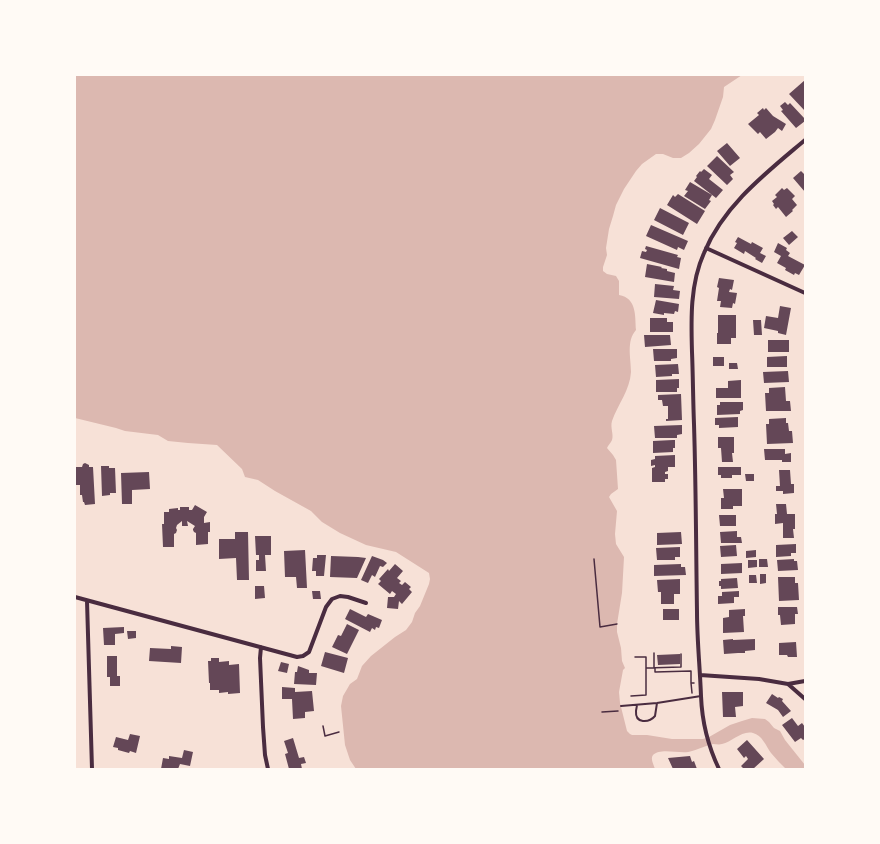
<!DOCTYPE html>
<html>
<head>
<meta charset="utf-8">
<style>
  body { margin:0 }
  #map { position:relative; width:880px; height:844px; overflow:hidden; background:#f7e1d7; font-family:"Golos Text",sans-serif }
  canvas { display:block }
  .frame { position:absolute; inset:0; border:76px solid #fffaf5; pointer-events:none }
</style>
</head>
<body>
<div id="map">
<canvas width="880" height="844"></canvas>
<div class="frame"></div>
</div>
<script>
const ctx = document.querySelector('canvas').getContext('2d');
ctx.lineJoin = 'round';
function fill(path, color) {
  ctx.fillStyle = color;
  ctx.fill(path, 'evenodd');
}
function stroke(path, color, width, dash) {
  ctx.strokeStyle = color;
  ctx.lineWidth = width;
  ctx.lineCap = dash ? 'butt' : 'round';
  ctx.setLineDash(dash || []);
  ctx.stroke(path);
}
fill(new Path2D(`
  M75 75H742L724 87 723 97 715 120 711 129 699 144 689 153 681 158H673L663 154H656L642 164 636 171 624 189 616 205 613 216 609 229 606 248 607 255 603 267V271L607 274 616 276 619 281V295C637 298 635 316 636 330 626 341 631 358 631 372 630 390 618 404 612 421 610 428 614 434 612 440 611 443 608 445 607 448L613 455 616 460 618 489 611 494 609 497 617 511 615 534 616 544 624 557 622 593 617 624V632L621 648 622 661 625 668 623 670 619 692 620 703 627 731 630 734 632 735H647L672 739H703L709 737 730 725 742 721 752 718 765 719 769 722 774 728 780 731 785 740 805 765V769H786C781 764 776 759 771 753 766 746 762 735 753 733 742 730 732 742 722 744 719 745 716 744 713 744 707 745 699 749 692 751 682 755 661 747 653 755 650 759 654 765 655 769H356L350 760 345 745 341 706 343 696 350 684 357 679 362 666 371 656 395 637 406 630 412 622 415 613 420 606 429 584 430 579 429 573 396 552 366 545 340 533 322 522 311 511 275 491 258 480 245 477 242 469 217 445 188 443 168 441 158 435 125 431 116 428 75 418Z`), '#dcb8b0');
fill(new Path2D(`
  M805 80V111L789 94Z
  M785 102 788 105 790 103 805 119V121L796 128 781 111 783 110 780 106Z
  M763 108 764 110 766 108 773 116 786 124 782 131 778 128 775 132 766 139 760 132 758 134 748 124 759 115 757 113Z
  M727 143 740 158 730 166 717 151Z
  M717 156 734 172 730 175 733 179 727 185 707 166Z
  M704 169 712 175 709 179 723 190 716 198 694 181 697 177 696 176 700 171 701 172Z
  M801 171 805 175V192L793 178Z
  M690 182 712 195 709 200 711 201 705 209 684 196 688 191 685 190Z
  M782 188 784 190 787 188 795 196 792 199 797 205 792 210 793 211 786 217 778 207 776 209 773 205 774 204 772 201 777 197 775 195Z
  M678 194 705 211 697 224 667 205 673 195 675 197Z
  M660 208 689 223 683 235 654 220Z
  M651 225 688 241 684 250 678 247 677 250 646 236Z
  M792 231 798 237 789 245 783 238Z
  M738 237 751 244 752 242 763 248 760 253 766 256 762 263 755 259 756 258 745 251 744 254 734 248 737 243 735 242Z
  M778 243 787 248 786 250 790 253 788 256 805 265 799 275 795 273 794 275 785 270 786 268 777 263 781 256 774 252Z
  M646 246 678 255 677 257 681 258 679 269 640 258 642 251 646 252 647 250 645 249Z
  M647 264 662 267 661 268 667 269V271L675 273 674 282 645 277Z
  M719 278 734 280 732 290 730 289 729 292 737 293 735 304 733 303 732 308 720 307 721 301H717L719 288 717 287Z
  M655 284 674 286 673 290 680 291 679 299 654 297Z
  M656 300 679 304 678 312 675 311 674 314 664 313V315L653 313Z
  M780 306 791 308 786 335 778 333V331L764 328 766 316 778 318Z
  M718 315H736V338H731V344H717V333H718Z
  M650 318H667V322H673V332H650Z
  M753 320H761L762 335H754Z
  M644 335H670L671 345 645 347Z
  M768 340H789V352H768Z
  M653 349H677V358L671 359V361H654Z
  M787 356V367H767V357Z
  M713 357H724V366H713Z
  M729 363H737L738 369H729Z
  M678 364 679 374H672V376L656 377 655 365Z
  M788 371 789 382 764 383 763 372Z
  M679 379V388H677V392H656V380Z
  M741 380V398H716V388H728V381Z
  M785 387 786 401H790L791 411H766L765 393H769V388Z
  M681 394 682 420 666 421V419H668V406H663L662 400H658V395Z
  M720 402H743V410L740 411V414L717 415V405H720Z
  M738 417V427L719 428V425H715V418Z
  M786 418V423H788L789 431H792L793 443 767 444 766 424H769V419Z
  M682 425V434L677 435V438H655L654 426Z
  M718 437H734V453H732L733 462H722L721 448H718Z
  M673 440H675V448H673V452L653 453V441Z
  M764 449H785V454L791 453V462H782V460H765Z
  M675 455V467H668V471L665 472V474H668V479H665V482H652V468L655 467V465L651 466V460L655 459V456Z
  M85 463 89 465V467H93L95 504 85 505 84 502H83L82 495H80V485H75V467H82L83 464Z
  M101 466H109V468H115L116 493H110V495L102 496Z
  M718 467H741V475H732V478H721V475H718Z
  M779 470H790L791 484H794V493L783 494V491H776V486H780Z
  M149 472 150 489 132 490V504H122L121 473Z
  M745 474H754V481H746Z
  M723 489H742V506H733V509H721V498H724Z
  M776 504H786L787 514H795V529H793L794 538H783V523L775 524V514H777Z
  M195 505 207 512 204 517V523L210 522V532H208V544L196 545V533L194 532 193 530V529L195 526 187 521 188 526H182V521L177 525 176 528 177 530 176 533 174 534V547H163L162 524H164V512H169V509L178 508V510H180V507H189V510H192Z
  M719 515H736V526H720Z
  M737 531V537H741L742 543H721L720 532Z
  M235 532H248L249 580H237L236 558 219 559V539H235Z
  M681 532 682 544 657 545V533Z
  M255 536H271V555H265L266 571H256V560H259V555H256Z
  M796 544V553H791V556L776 557V545Z
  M736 545 737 556 721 557 720 546Z
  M680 547V557H675V560H657L656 548Z
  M305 550 307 588H297L296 577H285L284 551Z
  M756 550V557L746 558V551Z
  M317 555H326L324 576H316V571H312L313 558H317Z
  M331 556 358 557 366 558 357 578 330 577Z
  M372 556 383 560 387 563 383 567 380 566 375 577 372 575 368 583 361 580Z
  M759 559H767L768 567H759Z
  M794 559V561H797L798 570 778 571 777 560Z
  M748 560H757V567L748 568Z
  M742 563V573L721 574V564Z
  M395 564 403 571 397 578 401 581 399 583 402 585 405 582 411 587 409 589 412 592 402 604 399 601 398 609 387 608 388 597H394L396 594 392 591 390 594 378 584 381 581 379 579 388 569 389 571Z
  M681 564V567H685L686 575 654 576V565Z
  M760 574H766V583L760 584Z
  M749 575H756L757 583H749Z
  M778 577H795V583H798L799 600 779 601Z
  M737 578 738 588 721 589V586H719V581H721V579Z
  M680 579V594H674V604H661V592H658L657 580Z
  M255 586H264L265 598 255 599Z
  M312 591H320L321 599H313Z
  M739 591V597H734V603L718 604V596H722V592Z
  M778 607H797L798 614H795V624L781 625 780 615H778Z
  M350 609 366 617 368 614 382 620 379 628 376 627 375 630 372 628 370 632 345 619Z
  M663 609H679V620H663Z
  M745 609V616H743L744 632 723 633V618L729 617V610Z
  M347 624 359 630 347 654 332 647 338 635 341 636Z
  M124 627V633L115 634V645H104L103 628Z
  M127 631H136V638L128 639Z
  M733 639V640L755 639V650L745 651V653H738L724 654 723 640Z
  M796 642 797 657H788L787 655H779V643Z
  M171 646 182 647 181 663 149 661 150 648 171 649Z
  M325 652 348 658 344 673 321 666Z
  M680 654V664L658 665 657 655Z
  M107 656H117V676H120V686H110V677H107Z
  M211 658H219V662L229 661V665L239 664 240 693 228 694V692L219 693V690H210V683H209L208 661H211Z
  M281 662 289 664 287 673 278 671Z
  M298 666 309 670V673H317L316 685 294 684 295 672H297Z
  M282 687 295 688V692L312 691 314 711 305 712V718L293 719 292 699H282Z
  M722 692H743V706L735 707 736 717H723Z
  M772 694 778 698 779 697 783 699 782 701 791 711 783 717 778 710 766 703Z
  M792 718 798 726 802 723 805 727V739L803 740 801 738 795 742 782 725Z
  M130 734 140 736 136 753 130 751 129 753 118 750V748L113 747 116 737 128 740Z
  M293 738 299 758 304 757 306 763 301 764 302 769H289L285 754 288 753 284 741Z
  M747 740 764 759 753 769H744L741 766 748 759 746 756 744 758 737 749Z
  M184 750 193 752 190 766 180 764 178 769H161L163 758 169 759V756L182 758Z
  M690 756 692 762 694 761 697 769H673L668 758Z`), '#644757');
stroke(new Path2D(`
  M594 559 600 627 617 624
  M654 653V667
  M646 668 681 667V654
  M655 668V672L691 671V683H694
  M691 683 692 693
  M631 696 646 695V657H635
  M602 712 618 711
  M323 726 325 736 339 732`), '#4a2c40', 1.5);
stroke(new Path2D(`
  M637 705C637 706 636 710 636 711 635 724 649 723 655 716L657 703
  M621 706 657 703 701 696`), '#4a2c40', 2);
stroke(new Path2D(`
  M706 248 805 293
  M75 597 297 657 303 656 309 652 326 607 332 599 340 596 348 597 366 603
  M87 601 92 769
  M261 647 260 658 263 727 265 755 268 769
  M700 675 759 679 788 684 805 681
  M788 684 805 699
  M719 769C708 746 702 722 701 696 700 668 697 640 697 612 696 549 696 487 694 424 693 400 693 376 692 352 691 319 690 284 704 253 724 205 766 173 805 140`), '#4a2c40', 4);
</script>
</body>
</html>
